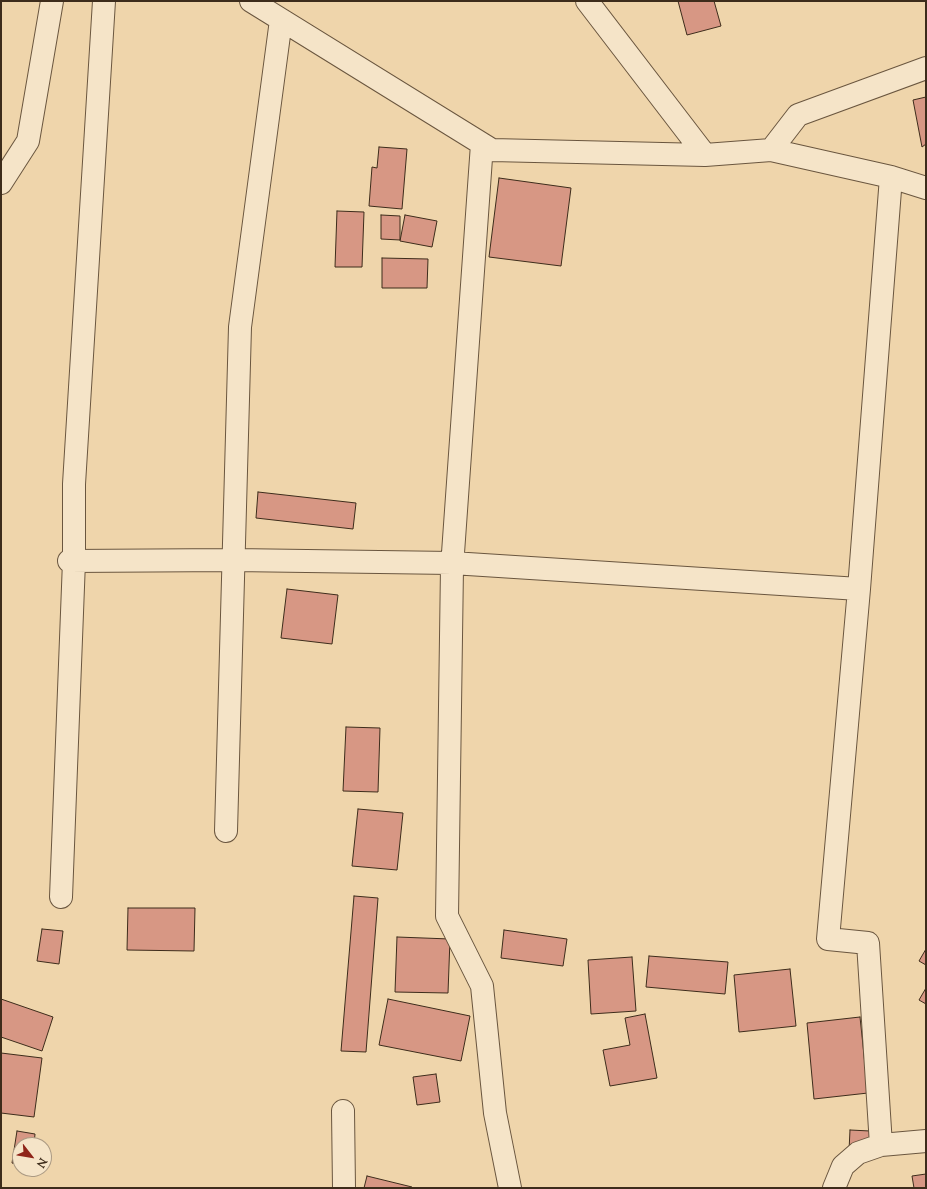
<!DOCTYPE html>
<style>
body{margin:0}
#map{position:relative;width:927px;height:1189px;overflow:hidden;background:#efd5ab;font-family:"Sorts Mill Goudy",serif}
canvas{display:block}
.frame{position:absolute;inset:0;border:2px solid #3d2c1b;pointer-events:none}
.north{position:absolute;left:12px;top:1137px;width:40px;height:40px;box-sizing:border-box;background:#f5e4c8;border:1px solid #ab9a83;border-radius:50%;rotate:121deg;font-size:11px;font-weight:700;line-height:16px;text-align:center;color:#3d2c1b}
.north::after{content:'';display:block;margin:auto;width:14px;height:18px;background:#8f2418;clip-path:polygon(50% 0,100% 100%,50% 72%,0 100%)}
</style>
<div id="map">
<canvas width="927" height="1189"></canvas>
<div class="frame"></div>
<div class="north">N</div>
</div>
<script>
const ctx = document.querySelector('canvas').getContext('2d');
ctx.lineJoin = 'round';
function fillPath(path, color) {
  ctx.fillStyle = color;
  ctx.fill(path, 'evenodd');
}
function shape(rows) {
  const path = new Path2D();
  for (const r of rows) {
    path.moveTo(r[0], r[1]);
    for (let i = 2; i < r.length; i += 2) path.lineTo(r[i], r[i + 1]);
  }
  return path;
}
function trace(path, color, width, dash) {
  ctx.strokeStyle = color;
  ctx.lineWidth = width;
  ctx.lineCap = dash ? 'butt' : 'round';
  ctx.setLineDash(dash || []);
  ctx.stroke(path);
}
const building = shape([
 [678,1,714,1,721,26,687,35,678,1],
 [926,97,926,144,922,147,913,100,926,97],
 [379,147,407,149,402,209,369,206,372,167,377,168,379,147],
 [499,178,571,188,561,266,489,257,499,178],
 [337,211,364,212,362,267,335,267,337,211],
 [381,215,400,216,400,240,381,239,381,215],
 [405,215,437,221,432,247,400,241,405,215],
 [382,258,428,259,427,288,382,288,382,258],
 [258,492,356,503,353,529,256,518,258,492],
 [287,589,338,595,332,644,281,638,287,589],
 [346,727,380,728,378,792,343,791,346,727],
 [358,809,403,813,397,870,352,866,358,809],
 [354,896,378,898,366,1052,341,1051,354,896],
 [128,908,195,908,194,951,127,950,128,908],
 [42,929,63,931,59,964,37,961,42,929],
 [504,930,567,939,563,966,501,958,504,930],
 [397,937,450,939,448,993,395,992,397,937],
 [926,949,926,965,919,961,926,949],
 [649,956,728,962,725,994,646,987,649,956],
 [632,957,636,1011,591,1014,588,960,632,957],
 [790,969,796,1026,739,1032,734,975,790,969],
 [926,988,926,1004,919,1000,926,988],
 [1,999,53,1017,42,1051,1,1037,1,999],
 [388,999,470,1016,461,1061,379,1045,388,999],
 [645,1014,657,1078,610,1086,603,1050,630,1045,625,1018,645,1014],
 [860,1017,868,1093,814,1099,807,1023,860,1017],
 [1,1053,42,1058,34,1117,1,1113,1,1053],
 [436,1074,440,1102,417,1105,413,1077,436,1074],
 [850,1130,870,1131,869,1152,849,1151,850,1130],
 [17,1131,35,1134,34,1145,20,1145,20,1165,12,1163,17,1131],
 [926,1174,926,1188,914,1188,912,1176,926,1174],
 [367,1176,412,1187,412,1188,364,1188,367,1176]
]);
fillPath(building, '#d79784');
trace(building, '#3d2c1b', 1);
const minor = shape([
 [251,1,492,150,705,155,771,150,891,177,926,188],
 [587,1,705,155],
 [482,144,452,567,447,916,482,986,495,1113,510,1188],
 [771,150,798,115,926,68],
 [1,183,28,141,52,1],
 [69,561,234,560,452,563,859,589],
 [226,831,240,327,281,20],
 [61,897,74,561,74,484,104,1],
 [343,1111,344,1188],
 [881,1145,868,943,828,939,859,589,891,177],
 [834,1188,843,1166,858,1153,881,1145,926,1141]
]);
trace(minor, '#6a563f', 24);
trace(minor, '#f5e4c8', 22);
</script>
